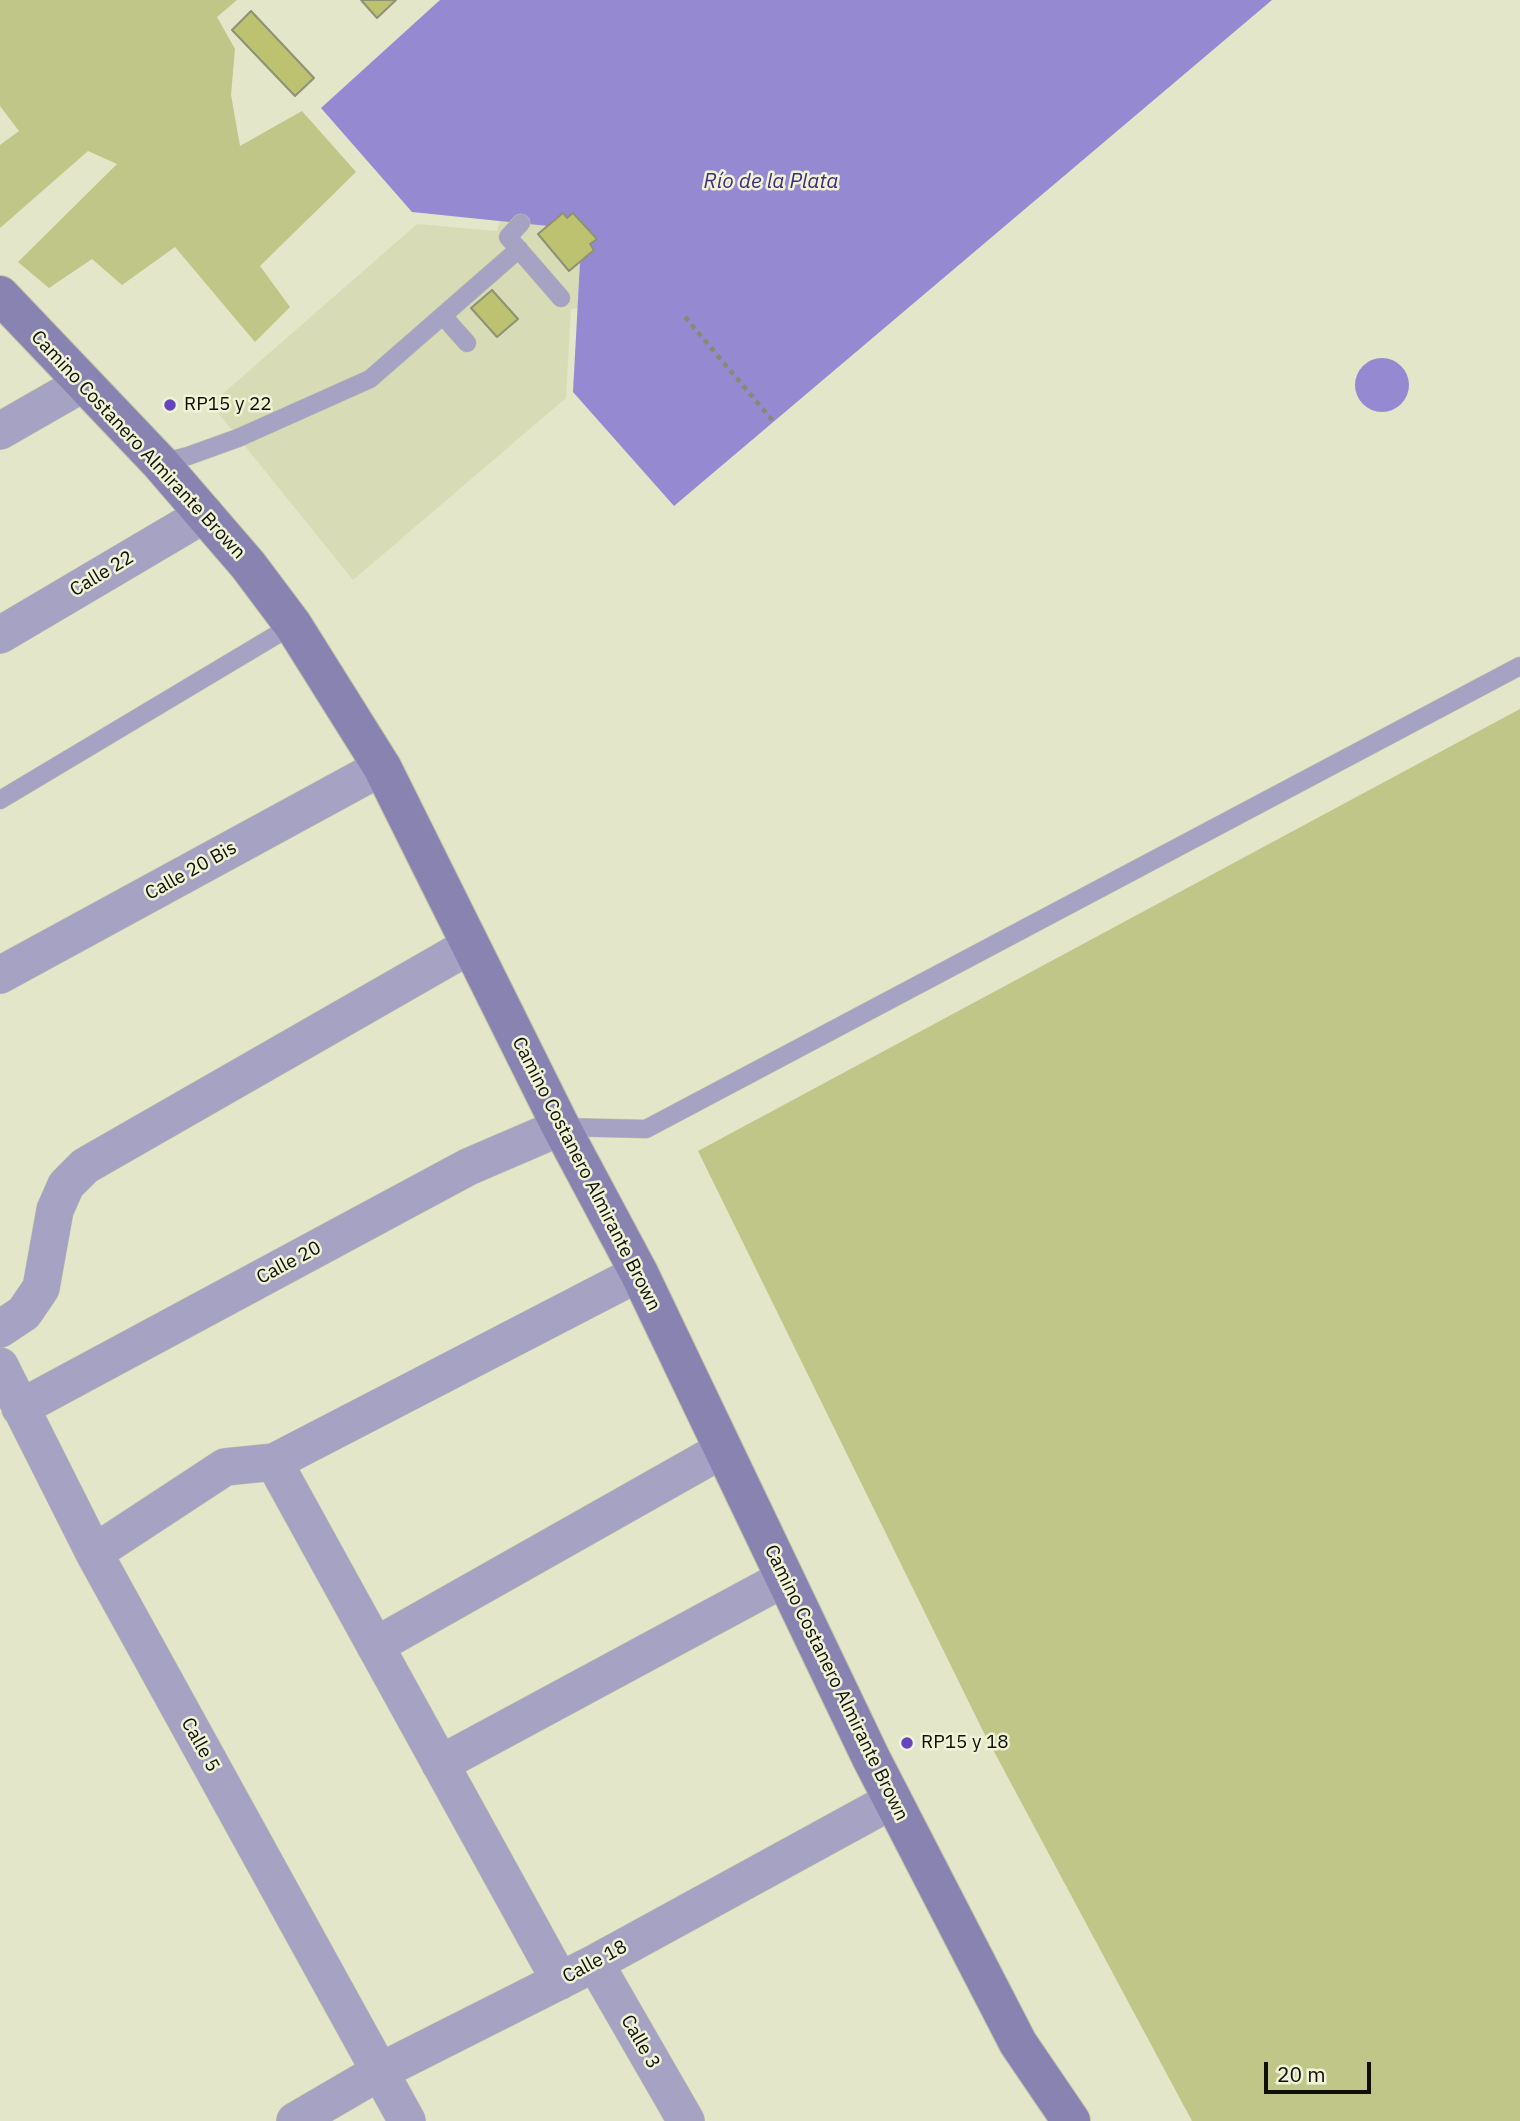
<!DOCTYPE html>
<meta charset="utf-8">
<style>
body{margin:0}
#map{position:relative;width:1520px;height:2121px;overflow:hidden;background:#e3e6c8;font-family:"IBM Plex Sans",sans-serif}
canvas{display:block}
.scale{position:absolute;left:1264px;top:2062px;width:107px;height:32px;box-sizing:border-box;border:4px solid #0e0f05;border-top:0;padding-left:9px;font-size:21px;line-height:24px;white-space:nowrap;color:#0e0f05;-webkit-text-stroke:5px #f0f3d5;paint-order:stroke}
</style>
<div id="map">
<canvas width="1520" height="2121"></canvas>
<div class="scale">20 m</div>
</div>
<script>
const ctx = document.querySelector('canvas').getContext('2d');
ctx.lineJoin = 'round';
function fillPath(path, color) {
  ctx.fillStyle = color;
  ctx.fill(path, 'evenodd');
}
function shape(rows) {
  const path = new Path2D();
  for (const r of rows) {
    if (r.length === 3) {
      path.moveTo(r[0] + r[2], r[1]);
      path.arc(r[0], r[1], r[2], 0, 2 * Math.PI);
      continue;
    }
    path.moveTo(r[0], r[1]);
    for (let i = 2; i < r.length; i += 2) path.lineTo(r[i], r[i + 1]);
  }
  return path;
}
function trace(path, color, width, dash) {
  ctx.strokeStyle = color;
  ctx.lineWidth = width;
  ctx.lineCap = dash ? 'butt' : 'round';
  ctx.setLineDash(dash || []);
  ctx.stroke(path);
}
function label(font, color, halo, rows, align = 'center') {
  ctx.font = font + ' "IBM Plex Sans",sans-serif';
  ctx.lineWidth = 5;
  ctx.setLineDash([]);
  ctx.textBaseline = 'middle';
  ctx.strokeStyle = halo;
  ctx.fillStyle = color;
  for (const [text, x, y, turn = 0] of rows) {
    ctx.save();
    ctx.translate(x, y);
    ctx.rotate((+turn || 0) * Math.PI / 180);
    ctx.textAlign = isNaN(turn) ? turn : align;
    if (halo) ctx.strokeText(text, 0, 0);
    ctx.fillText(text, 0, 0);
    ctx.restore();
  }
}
fillPath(shape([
 [563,213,573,213,597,239,594,250,580,262,578,308,571,309,566,398,353,580,211,404,417,224,497,231,500,221,547,226]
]), '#d8dcb6');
fillPath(shape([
 [0,0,237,0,217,17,235,49,231,95,240,146,302,111,356,172,260,266,290,307,255,342,175,247,122,285,92,259,49,288,18,262,117,164,88,151,0,228,0,145,19,131,0,106],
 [1520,709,1520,2121,1192,2121,983,1731,698,1151]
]), '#c0c588');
fillPath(shape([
 [440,0,1272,0,674,506,573,392,580,262,594,250,590,244,596,239,574,213,567,218,563,213,548,226,412,212,321,108],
 [1382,385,27]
]), '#958ad1');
const building = shape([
 [361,0,396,0,377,18,361,0],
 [251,11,314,78,295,96,232,30,251,11],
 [563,213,567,218,573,213,597,239,590,244,594,250,569,271,538,234,563,213],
 [492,290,518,319,497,337,471,308,492,290]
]);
fillPath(building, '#bdc271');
trace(building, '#8f9175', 2);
const service = shape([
 [521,223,508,237,561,298],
 [443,316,467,343],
 [160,463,188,456,238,438,370,379,519,249],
 [0,800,293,625],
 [561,1127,646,1129,1520,666]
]);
const minor = shape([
 [0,431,82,384],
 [0,635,205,514],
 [0,975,382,767],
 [0,1329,24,1313,41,1288,55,1210,66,1185,85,1166,469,946],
 [0,1366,94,1553,407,2121],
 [20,1408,468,1167,561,1127],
 [94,1553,225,1467,274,1462],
 [375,1646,722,1450],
 [440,1764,785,1578],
 [595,1963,686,2121],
 [560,1981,274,1462,639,1273],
 [295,2121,379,2072,595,1963,893,1800]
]);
const secondary = shape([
 [0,295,160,463,248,565,293,625,382,767,561,1127,639,1273,871,1758,1018,2043,1071,2121]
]);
trace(service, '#c1c4a9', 19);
trace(minor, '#c1c4a9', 38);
trace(secondary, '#c1c4a9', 40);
trace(shape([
 [685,317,773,421]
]), '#878974', 4.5, [5, 5]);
trace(service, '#a6a2c3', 18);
trace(minor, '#a6a2c3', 37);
trace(secondary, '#8983b2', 38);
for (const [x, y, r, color] of [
 [170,405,7,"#6545bd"],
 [907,1743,7,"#6545bd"]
]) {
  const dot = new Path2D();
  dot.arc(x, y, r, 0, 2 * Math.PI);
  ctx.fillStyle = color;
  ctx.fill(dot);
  trace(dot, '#f0f3d5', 2.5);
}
label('19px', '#0e0f05', '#f0f3d5', [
 ["RP15 y 22",184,405],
 ["RP15 y 18",921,1743]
], 'left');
label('19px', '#0e0f05', '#f0f3d5', [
 ["Camino Costanero Almirante Brown",138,445,47],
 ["Calle 22",102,574,-31],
 ["Calle 20 Bis",191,871,-29],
 ["Camino Costanero Almirante Brown",586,1174,63],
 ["Calle 20",289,1263,-28],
 ["Camino Costanero Almirante Brown",836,1683,64],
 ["Calle 5",200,1745,61],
 ["Calle 18",595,1962,-28],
 ["Calle 3",640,2042,60]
]);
label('italic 21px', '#412b7f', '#f0f3d5', [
 ["Río de la Plata",771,182]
]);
</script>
